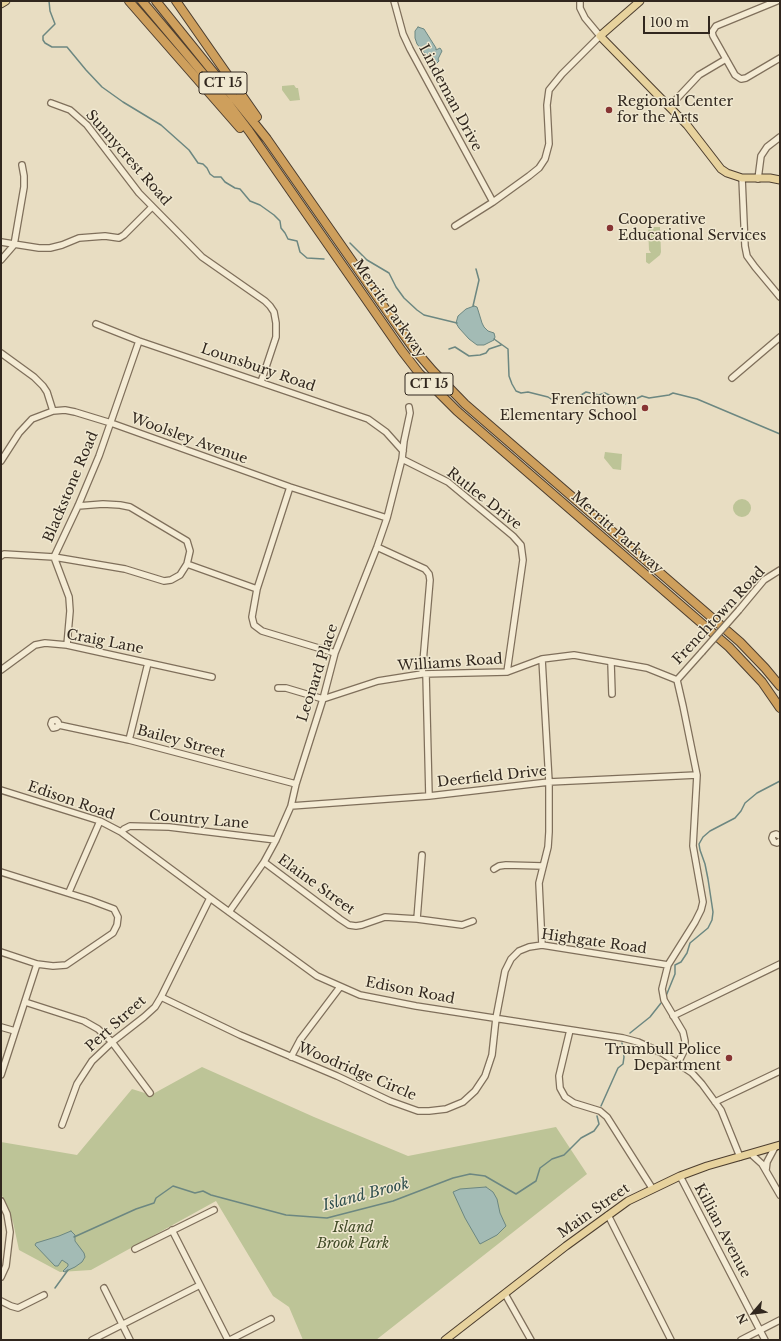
<!DOCTYPE html>
<style>
body{margin:0}
#map{position:relative;width:781px;height:1341px;overflow:hidden;background:#e8ddc2;font-family:"Libre Baskerville",serif}
canvas{display:block}
.frame{position:absolute;inset:0;border:2px solid #31271e;pointer-events:none}
.north{position:absolute;left:733px;top:1293px;width:40px;height:40px;-webkit-text-stroke:3px #f0e8d0;paint-order:stroke;rotate:242deg;font-size:11px;font-weight:700;line-height:16px;text-align:center;color:#31271e}
.north::after{content:'';display:block;margin:auto;width:14px;height:18px;background:#31271e;clip-path:polygon(50% 0,100% 100%,50% 72%,0 100%)}
.scale{position:absolute;left:643px;top:16px;width:67px;height:18px;box-sizing:border-box;border:2px solid #31271e;border-top:0;padding-left:5px;font-size:12px;line-height:14px;white-space:nowrap;color:#31271e;-webkit-text-stroke:3px #f0e8d0;paint-order:stroke}
</style>
<div id="map">
<canvas width="781" height="1341"></canvas>
<div class="frame"></div>
<div class="north">N</div>
<div class="scale">100 m</div>
</div>
<script>
const ctx = document.querySelector('canvas').getContext('2d');
ctx.lineJoin = 'round';
function fillPath(path, color) {
  ctx.fillStyle = color;
  ctx.fill(path, 'evenodd');
}
function shape(rows) {
  const path = new Path2D();
  for (const r of rows) {
    if (r.length === 3) {
      path.moveTo(r[0] + r[2], r[1]);
      path.arc(r[0], r[1], r[2], 0, 2 * Math.PI);
      continue;
    }
    path.moveTo(r[0], r[1]);
    for (let i = 2; i < r.length; i += 2) path.lineTo(r[i], r[i + 1]);
  }
  return path;
}
function trace(path, color, width, dash) {
  ctx.strokeStyle = color;
  ctx.lineWidth = width;
  ctx.lineCap = dash ? 'butt' : 'round';
  ctx.setLineDash(dash || []);
  ctx.stroke(path);
}
function label(font, color, halo, rows, align = 'center') {
  ctx.font = font + ' "Libre Baskerville",serif';
  ctx.lineWidth = 3;
  ctx.setLineDash([]);
  ctx.textBaseline = 'middle';
  ctx.strokeStyle = halo;
  ctx.fillStyle = color;
  for (const [text, x, y, turn = 0] of rows) {
    ctx.save();
    ctx.translate(x, y);
    ctx.rotate((+turn || 0) * Math.PI / 180);
    ctx.textAlign = isNaN(turn) ? turn : align;
    if (halo) ctx.strokeText(text, 0, 0);
    ctx.fillText(text, 0, 0);
    ctx.restore();
  }
}
fillPath(shape([
 [294,85,296,88,298,88,300,100,290,101,282,90,282,86],
 [648,227,660,227,661,252,660,255,649,264,646,262,646,253,651,253,649,250],
 [605,452,622,454,621,470,613,469,604,458],
 [742,508,9],
 [202,1067,314,1117,408,1156,556,1127,587,1174,376,1340,303,1340,289,1307,273,1296,216,1201,91,1270,60,1272,19,1250,13,1222,1,1193,1,1142,77,1155,132,1089,151,1095]
]), '#bdc497');
const water = shape([
 [418,27,424,29,436,48,436,50,440,48,442,51,438,59,439,61,436,64,431,62,430,57,426,55,417,44,415,38,415,31,418,27],
 [474,306,477,307,478,310,482,323,484,327,488,331,494,333,495,337,494,340,484,345,477,345,469,339,459,328,456,323,458,316,466,309,474,306],
 [486,1187,493,1192,497,1199,500,1213,506,1226,497,1235,480,1244,465,1218,453,1192,460,1189,486,1187],
 [71,1231,75,1235,75,1241,84,1253,85,1257,82,1262,75,1267,64,1272,63,1271,68,1266,68,1264,62,1260,58,1266,55,1266,35,1245,36,1243,59,1236,71,1231]
]);
fillPath(water, '#a3bbb5');
trace(water, '#6c8781', 1);
trace(shape([
 [49,1,50,11,55,24,43,36,43,40,45,43,52,47,67,47,86,70,102,87,123,102,161,125,189,150,198,163,203,164,207,168,210,174,214,177,221,177,225,182,235,188,240,189,250,201,260,205,274,215,280,221,281,228,285,233,288,239,297,241,300,252,307,258,324,259],
 [350,243,367,260,389,273,396,287,404,298,417,310,424,315,457,323],
 [473,306,479,280,476,269],
 [494,339,508,349,509,376,512,384,516,391,521,393,528,392,548,397,551,399,555,399,564,396,573,400,586,392,599,395,605,393,611,396,619,397,622,402,625,404,642,396,649,398,669,395,673,393,697,399,780,434],
 [449,349,455,347,469,356,480,355,486,353,489,349,501,345],
 [666,996,675,974,675,965,681,962,687,953,690,943,708,928,712,920,713,912,708,879,705,864,700,850,699,844,703,837,710,831,735,818,741,811,745,803,757,793,780,781],
 [630,1033,650,1017,661,1003],
 [601,1106,618,1068,623,1064,624,1057,622,1043],
 [74,1237,136,1209,154,1203,156,1198,173,1186,195,1193,203,1191,211,1195,286,1215,327,1218,393,1201,453,1178,470,1174,485,1176,516,1194,536,1181,540,1168,552,1159,564,1155,581,1138,594,1131,599,1124,597,1116],
 [55,1288,68,1270]
]), '#6c8781', 1.5);
const minor = shape([
 [394,1,403,34,410,49,493,202],
 [777,1,716,26,712,32,713,36,735,75,741,79,746,78,780,58],
 [51,103,70,110,87,125,139,193,202,257,265,301,270,306,274,312,276,323,276,337,261,382],
 [669,107,699,75,726,59],
 [742,178,745,246,747,256,755,267,780,297],
 [758,179,761,156,767,147,780,137],
 [455,226,493,202,529,176,539,168,545,159,549,144,547,105,549,90,562,74,600,36,585,18,580,8,580,1],
 [1,242,39,248,50,248,62,245,79,238,105,236,119,238,124,235,152,207],
 [1,260,14,245,24,187,24,176,22,165],
 [96,324,139,341,368,419,386,432,403,451],
 [1,353,34,377,43,386,47,392,53,411],
 [732,378,780,337],
 [402,459,448,482,513,536,521,545,523,560,507,672],
 [1,461,19,433,32,419,53,411,65,410,75,412,111,423,290,487,387,518],
 [290,487,257,589,252,617,254,625,262,631,335,653],
 [78,506,103,504,120,505,130,507,187,541,190,551,187,564,257,589],
 [377,547,425,569,429,574,430,580,422,674],
 [1,556,4,554,54,557,125,569,164,581,171,580,180,575,187,564],
 [739,610,764,580,780,570],
 [67,645,70,611,69,597,54,557,78,506,99,456,139,341],
 [611,663,612,694],
 [1,670,35,645,45,643,67,645,212,677],
 [426,674,429,796],
 [677,680,683,706,697,775,693,846,703,902,701,910,695,922,668,965,662,989,664,1000,683,1032,685,1041,684,1051,678,1063],
 [677,680,702,652],
 [278,688,286,688,323,699,378,681,422,674,507,672,542,659,574,655,647,668,677,680],
 [59,725,58,722,56,720,52,721,51,724,53,728,57,727,59,725,129,740,296,784],
 [129,740,148,663],
 [1,790,100,821,121,832,210,898,317,976,360,995,416,1006,623,1038,638,1042,662,1053,692,1073,702,1084,721,1110,740,1157],
 [291,806,429,796,549,782,697,775],
 [121,832,124,829,130,826,169,827,276,840],
 [780,836,776,834,773,835,772,838,774,842,777,843,780,841],
 [264,862,340,919,349,925,356,926,362,925,385,917,417,919,462,925,473,921],
 [494,869,499,866,506,865,543,866],
 [1,872,90,900,114,909,118,917,117,925,113,933,66,965,53,966,37,964,1,952],
 [69,892,100,821],
 [229,912,264,862,276,840,291,806,296,784,323,699,335,653,377,547,387,518,402,459,404,441,410,413,409,407],
 [417,919,422,855],
 [542,945,539,883,548,847,549,832,549,782,542,659],
 [161,997,240,1035,337,1076,390,1101,418,1111,429,1111,446,1109,463,1102,475,1091,485,1076,492,1055,496,1018,505,971,511,959,519,951,529,947,542,945,668,965],
 [25,1002,84,1021,98,1029,112,1042,150,1093],
 [673,1016,780,964],
 [1,1027,15,1031],
 [570,1030,559,1076,560,1088,565,1097,574,1103,600,1111,607,1117,652,1188],
 [291,1057,300,1040,340,987],
 [1,1075,37,964],
 [715,1102,780,1071],
 [62,1125,77,1084,92,1061,112,1042,144,1017,155,1007,161,997,210,898],
 [751,1154,762,1164,780,1195],
 [766,1170,767,1162,775,1147],
 [680,1176,765,1340],
 [1,1201,7,1214,10,1232,6,1266,1,1277],
 [608,1215,671,1340],
 [172,1230,228,1340],
 [135,1249,214,1210],
 [104,1288,130,1340],
 [505,1294,531,1340],
 [1,1301,11,1306,18,1308,44,1295],
 [92,1340,200,1285],
 [230,1340,271,1319],
 [741,1340,780,1320]
]);
const major = shape([
 [640,1,600,36,687,125,721,169,727,173,742,178,770,178,780,180],
 [1,4,6,1],
 [445,1340,566,1246,628,1201,680,1176,707,1166,780,1145]
]);
const highway = shape([
 [129,1,240,128],
 [142,1,227,102,249,131,402,351,419,373,457,411,729,647,762,682,780,708],
 [156,1,267,139,396,324,414,349,433,371,465,404,740,642,765,668,780,686],
 [176,1,257,117]
]);
trace(minor, '#7f6f5b', 8);
trace(major, '#4d3e2f', 9);
trace(highway, '#4d3e2f', 10);
trace(minor, '#f4ebd4', 5.5);
trace(major, '#e7d29d', 7);
trace(highway, '#ce9f5c', 8);
const minorBridge = shape([
 [702,652,739,610]
]);
trace(minorBridge, '#7f6f5b', 8, []);
trace(minorBridge, '#f4ebd4', 5.5);
for (const [x, y, r, color] of [
 [609,110,4,"#873433"],
 [610,228,4,"#873433"],
 [645,408,4,"#873433"],
 [729,1058,4,"#873433"]
]) {
  const dot = new Path2D();
  dot.arc(x, y, r, 0, 2 * Math.PI);
  ctx.fillStyle = color;
  ctx.fill(dot);
  trace(dot, '#f0e8d0', 1.5);
}
for (const [x, y, w] of [
 [223,83,48],
 [429,384,48]
]) {
  const box = new Path2D();
  box.roundRect(x - w / 2, y - 11, w, 22, 3);
  ctx.fillStyle = '#f0e8d0';
  ctx.fill(box);
  trace(box, '#31271e', 1);
}
label('bold 13px', '#31271e', null, [
 ["CT 15",223,83],
 ["CT 15",429,384]
]);
label('14px', '#31271e', '#f0e8d0', [
 ["Lindeman Drive",450,98,62],
 ["Sunnycrest Road",128,158,49],
 ["Merritt Parkway",389,309,55],
 ["Lounsbury Road",258,368,19],
 ["Woolsley Avenue",189,439,20],
 ["Blackstone Road",71,487,-67],
 ["Rutlee Drive",484,499,38],
 ["Merritt Parkway",617,533,41],
 ["Frenchtown Road",719,616,-47],
 ["Craig Lane",105,642,11],
 ["Williams Road",450,663,-4],
 ["Leonard Place",318,673,-72],
 ["Bailey Street",181,742,15],
 ["Deerfield Drive",492,777,-6],
 ["Edison Road",71,801,19],
 ["Country Lane",199,820,5],
 ["Elaine Street",316,885,36],
 ["Highgate Road",594,942,8],
 ["Edison Road",410,991,11],
 ["Pert Street",116,1024,-42],
 ["Woodridge Circle",357,1072,23],
 ["Main Street",594,1211,-35],
 ["Killian Avenue",722,1231,62]
]);
label('14px', '#31271e', '#f0e8d0', [
 ["Regional Center",617,102],
 ["for the Arts",617,118],
 ["Cooperative",618,220],
 ["Educational Services",618,236],
 ["Frenchtown",637,400,"right"],
 ["Elementary School",637,416,"right"],
 ["Trumbull Police",721,1050,"right"],
 ["Department",721,1066,"right"]
], 'left');
label('italic 14px', '#414b27', '#f0e8d0', [
 ["Island",353,1228],
 ["Brook Park",353,1244]
]);
label('italic 15px', '#2f4f4e', '#f0e8d0', [
 ["Island Brook",366,1195,-15]
]);
</script>
